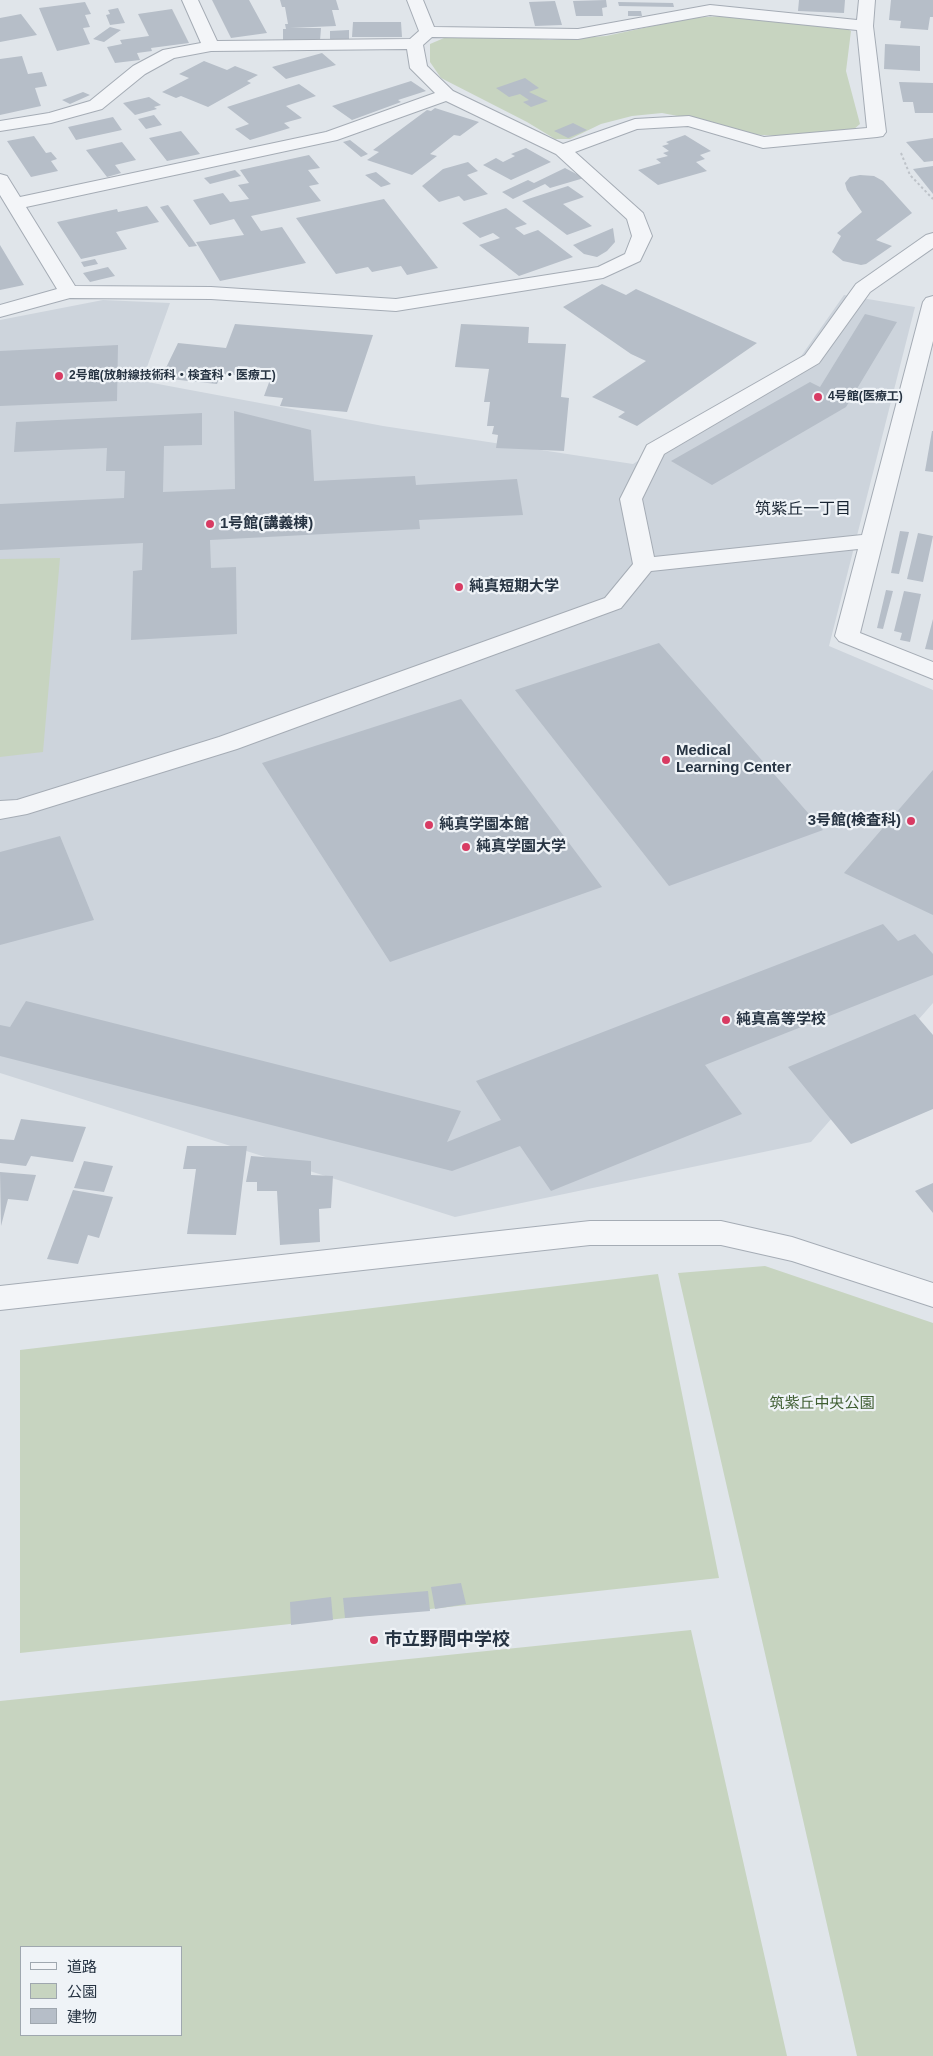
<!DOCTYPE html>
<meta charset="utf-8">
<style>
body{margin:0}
#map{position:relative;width:933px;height:2056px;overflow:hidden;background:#e0e5ea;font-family:Helvetica,"Noto Sans JP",sans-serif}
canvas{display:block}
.legend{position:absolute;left:20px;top:1946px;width:162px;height:90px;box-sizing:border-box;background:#eff3f7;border:1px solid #9fa7af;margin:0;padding:6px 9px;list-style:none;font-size:15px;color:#273443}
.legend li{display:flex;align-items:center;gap:10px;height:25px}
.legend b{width:25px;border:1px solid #9fa7af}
</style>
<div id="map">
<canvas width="933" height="2056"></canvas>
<ul class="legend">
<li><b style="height:6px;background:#f3f5f8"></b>道路</li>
<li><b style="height:14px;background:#c7d4c0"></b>公園</li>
<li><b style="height:14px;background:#b6bec8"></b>建物</li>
</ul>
</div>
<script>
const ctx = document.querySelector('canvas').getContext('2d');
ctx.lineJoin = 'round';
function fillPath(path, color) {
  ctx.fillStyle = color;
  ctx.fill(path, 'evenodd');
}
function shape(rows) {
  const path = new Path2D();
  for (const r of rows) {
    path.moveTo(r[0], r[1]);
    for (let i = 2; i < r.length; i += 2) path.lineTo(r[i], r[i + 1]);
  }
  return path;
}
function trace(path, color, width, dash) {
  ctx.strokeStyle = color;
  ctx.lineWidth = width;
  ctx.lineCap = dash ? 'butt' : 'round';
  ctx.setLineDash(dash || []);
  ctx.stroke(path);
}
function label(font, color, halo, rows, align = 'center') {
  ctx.font = font + ' Helvetica,"Noto Sans JP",sans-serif';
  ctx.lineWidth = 4.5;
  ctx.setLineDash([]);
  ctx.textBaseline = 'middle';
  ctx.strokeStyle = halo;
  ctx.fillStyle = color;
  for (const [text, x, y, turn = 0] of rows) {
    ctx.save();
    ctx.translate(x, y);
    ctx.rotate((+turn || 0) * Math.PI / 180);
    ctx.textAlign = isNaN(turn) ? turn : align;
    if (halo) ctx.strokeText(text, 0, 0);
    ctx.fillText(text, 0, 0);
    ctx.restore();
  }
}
fillPath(shape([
 [844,295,915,307,829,646,933,690,933,1003,811,1142,455,1217,0,1073,0,320,103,300,170,303,142,381,383,426,633,464,797,362]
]), '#cdd4dc');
fillPath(shape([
 [724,16,842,26,851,31,846,71,860,124,853,130,777,136,748,134,694,119,662,113,632,116,601,124,570,139,555,139,527,122,441,78,430,62,430,44,444,38,491,35,550,40,606,36,690,18],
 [60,558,43,752,0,757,0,559],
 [765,1266,933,1323,933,2056,857,2056,678,1273],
 [658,1274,719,1578,20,1653,20,1350],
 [691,1630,787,2056,0,2056,0,1701],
 [21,1947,181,1947,181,2035,21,2035]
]), '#c7d4c0');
fillPath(shape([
 [212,0,249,0,267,33,231,38],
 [280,0,336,0,339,10,332,10,336,26,290,28,321,28,320,41,283,42,283,29,286,29,285,24,288,24,285,7,282,7],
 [606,0,607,7,602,8,603,16,576,16,573,1],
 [799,0,845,0,844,13,798,11],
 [891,0,933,0,933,17,930,17,928,30,900,28,901,21,889,20],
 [555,1,562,25,535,26,529,2],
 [85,2,91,14,85,15,90,27,83,28,90,44,57,51,39,8],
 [618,2,673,3,674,7,619,6],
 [118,8,125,23,110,25,106,15,110,14,108,10],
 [172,9,189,43,151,48,152,51,137,53,140,60,115,63,107,47,122,44,120,40,149,36,138,14],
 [628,11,641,11,642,16,628,16],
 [21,14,37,35,0,42,0,18],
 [353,22,401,22,402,37,352,37],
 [110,27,121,30,104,42,93,39],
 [349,30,349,40,330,41,330,31],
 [885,44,920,46,920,71,884,69],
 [322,53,336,65,286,79,272,67],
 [22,56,28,74,42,72,47,86,35,88,41,106,0,115,0,59],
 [204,61,227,70,235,66,258,75,247,81,251,83,208,107,181,96,176,98,162,92,189,78,179,74],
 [525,78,539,88,529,92,548,101,531,107,523,102,529,100,520,94,509,97,496,88],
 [411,81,426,91,398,100,401,102,352,120,332,106],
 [899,82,933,83,933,113,915,113,913,102,903,102],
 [299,84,316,96,286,106,302,118,284,123,290,128,250,140,235,129,249,124,227,107],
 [83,92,90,95,70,104,62,100],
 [149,97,161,105,154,107,157,109,135,115,123,103],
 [435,108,479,122,460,136,454,135,430,154,437,156,412,175,367,160,379,152,373,150,427,110,431,111],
 [154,115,162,125,146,129,138,119],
 [113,117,122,130,76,140,68,127],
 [573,123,587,130,568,138,554,131],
 [181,131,200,154,167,161,149,138],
 [685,135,711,151,700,155,705,159,696,162,707,171,658,185,638,170,661,163,656,159,668,156,663,153,669,151,662,146,669,144,666,142],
 [34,136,46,153,51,152,57,159,51,161,58,171,31,177,7,141],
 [933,138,933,161,924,162,906,142],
 [350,140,368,154,361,157,343,142],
 [122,142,136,160,115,165,121,173,107,177,86,150],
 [526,148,551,162,511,180,483,165,496,158,503,162,515,156,511,154],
 [309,155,320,168,308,170,319,184,309,186,321,201,251,216,261,231,282,227,306,263,220,281,196,242,244,235,234,219,210,225,193,200,223,193,230,202,249,199,238,185,249,183,240,170],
 [468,162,478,171,467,175,488,194,464,201,459,196,439,202,422,186,443,169],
 [933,166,933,194,913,169],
 [565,168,584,178,550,188,545,184,513,199,502,192,528,180,534,183],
 [235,170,241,176,210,184,204,178],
 [376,172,391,184,381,187,365,175],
 [860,175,874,176,883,181,912,213,876,240,892,246,866,264,861,265,843,261,832,252,841,236,837,233,862,212,847,190,845,183,850,177],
 [568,186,584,197,563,204,592,226,567,235,522,201],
 [384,199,438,268,407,275,401,266,372,272,368,267,336,274,296,218],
 [168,205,197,246,189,247,160,207],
 [147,206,159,222,116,232,127,249,81,259,57,222,117,209,118,212],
 [506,208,527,224,515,228,524,235,538,230,573,257,519,276,479,245,500,238,493,233,480,238,462,223],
 [613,228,615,242,607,251,597,257,584,254,573,245],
 [0,245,24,285,0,290],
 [95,259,98,264,84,267,81,262],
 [108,267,115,276,90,282,83,273],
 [602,284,626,295,636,289,757,343,637,426,618,417,625,412,592,397,646,361,631,354,563,307],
 [865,314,897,322,846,407,712,485,671,461,810,382,820,387],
 [235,324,373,335,347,412,280,406,283,398,264,396,274,369,238,366,235,375,221,374,217,384,161,378,178,343,226,348],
 [461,324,529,327,528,343,566,344,561,397,569,398,564,451,496,448,498,435,492,434,494,426,487,426,490,402,484,402,489,369,455,367],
 [118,345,117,401,0,406,0,351],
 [234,411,311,430,314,481,415,476,416,485,517,479,523,515,419,520,420,529,210,540,211,568,236,567,237,634,131,640,133,571,142,570,143,543,0,550,0,504,124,498,125,471,106,471,107,448,14,452,16,422,202,413,202,445,164,446,163,492,235,489],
 [932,431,933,431,933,472,925,471],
 [900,531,909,532,899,574,891,573],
 [918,533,933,536,923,582,907,579],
 [886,590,893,591,883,629,877,628],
 [904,591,921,594,910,642,900,640,902,633,894,631],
 [933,619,933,650,925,649],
 [659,643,823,830,669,886,515,690],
 [461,699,602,887,390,962,262,763],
 [933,770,933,915,844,873],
 [60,836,94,920,0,945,0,852],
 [883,924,898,941,915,934,933,954,933,975,705,1065,742,1114,551,1191,520,1146,452,1171,0,1056,0,1025,10,1027,26,1001,461,1111,447,1142,501,1120,476,1081],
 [915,1014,933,1035,933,1109,851,1144,788,1067],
 [21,1119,86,1127,73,1162,31,1156,26,1166,0,1163,0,1139,14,1140],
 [187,1146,247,1146,236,1235,187,1234,196,1169,183,1169],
 [251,1156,311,1161,311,1175,333,1176,331,1208,319,1209,320,1242,280,1245,277,1191,257,1191,257,1182,246,1182],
 [84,1161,113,1166,104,1192,74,1188],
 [0,1172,36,1175,28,1201,8,1199,1,1226],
 [933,1183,933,1213,915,1191],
 [73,1190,113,1197,99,1238,88,1235,78,1264,47,1259],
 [461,1583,466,1604,435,1609,431,1587],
 [428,1591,430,1611,345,1618,343,1598],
 [331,1597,333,1620,291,1625,290,1602]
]), '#b6bec8');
const minor = shape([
 [182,0,198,0,217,41,410,39,419,31,407,0,423,0,434,27,578,29,710,5,857,20,859,0,875,0,873,26,886,132,883,136,877,137,763,148,688,126,637,129,575,152,643,213,652,236,640,261,603,278,396,311,211,299,70,298,0,317,0,305,57,289,0,195,0,174,7,176,20,197,326,132,435,93,410,68,407,49,211,51,174,58,145,74,102,109,51,123,0,131,0,121,49,113,90,101,133,66,163,50,201,43,182,0],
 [710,15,857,30,867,128,764,137,689,116,635,119,563,144,453,91,427,66,423,45,432,37,578,39,710,15],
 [446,101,556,154,627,219,632,236,625,254,598,267,396,299,211,287,75,286,26,207,337,140,446,101],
 [933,233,933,248,870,292,819,363,664,454,642,499,654,557,862,535,923,302,926,298,933,296,933,341,860,633,933,662,933,679,839,641,835,636,858,549,651,571,621,608,237,749,27,814,0,819,0,801,17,800,219,737,605,598,633,564,620,499,647,445,805,355,856,284,926,235,933,233],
 [590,1221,721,1221,792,1237,933,1283,933,1307,792,1261,721,1245,590,1245,0,1310,0,1286,590,1221]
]);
trace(minor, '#a5acb5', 2);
trace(shape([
 [901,153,910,175,933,199]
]), '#bec3c9', 2, [2.5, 2.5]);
fillPath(minor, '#f3f5f8');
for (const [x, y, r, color] of [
 [59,376,5,"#d83b63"],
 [818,397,5,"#d83b63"],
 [210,524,5,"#d83b63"],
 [459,587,5,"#d83b63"],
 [666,760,5,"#d83b63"],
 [911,821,5,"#d83b63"],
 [429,825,5,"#d83b63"],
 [466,847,5,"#d83b63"],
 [726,1020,5,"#d83b63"],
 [374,1640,5,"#d83b63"]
]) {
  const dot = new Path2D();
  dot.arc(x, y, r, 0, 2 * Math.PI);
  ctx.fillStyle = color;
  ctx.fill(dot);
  trace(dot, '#eff3f7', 2);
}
label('bold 12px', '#273443', '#eff3f7', [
 ["2号館(放射線技術科・検査科・医療工)",69,376],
 ["4号館(医療工)",828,397]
], 'left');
label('bold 15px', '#273443', '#eff3f7', [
 ["1号館(講義棟)",220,524],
 ["純真短期大学",469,587],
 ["Medical",676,751],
 ["Learning Center",676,768],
 ["3号館(検査科)",901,821,"right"],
 ["純真学園本館",439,825],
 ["純真学園大学",476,847],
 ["純真高等学校",736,1020]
], 'left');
label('15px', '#405f33', '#eff3f7', [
 ["筑紫丘中央公園",822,1404]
]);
label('16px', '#192533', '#eff3f7', [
 ["筑紫丘一丁目",803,510]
]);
label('bold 18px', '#273443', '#eff3f7', [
 ["市立野間中学校",384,1640]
], 'left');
</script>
